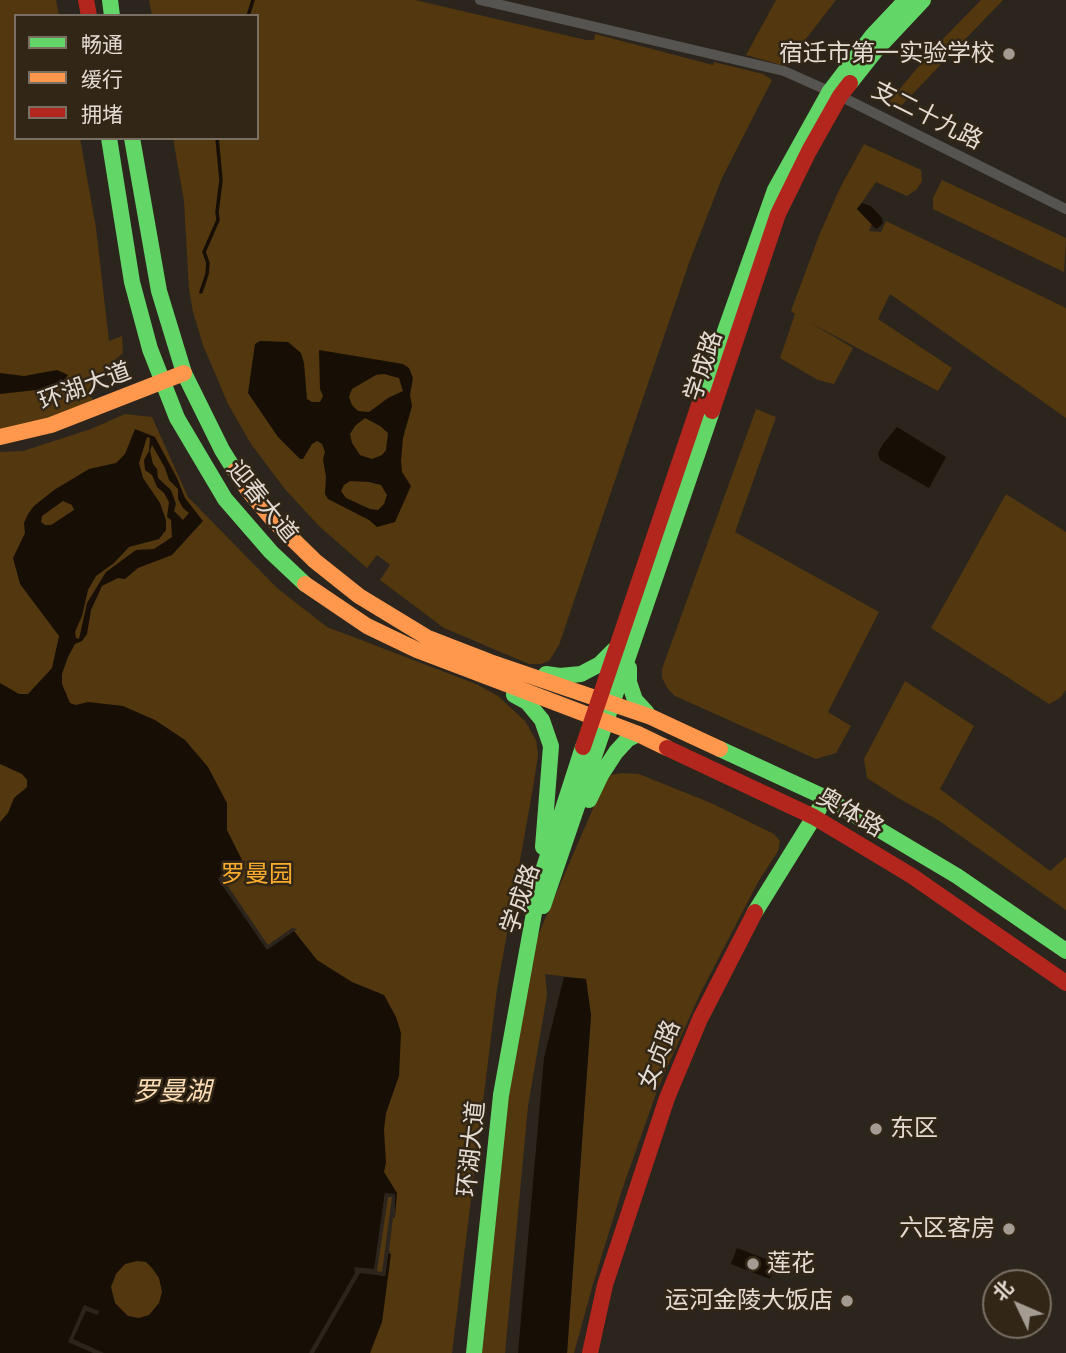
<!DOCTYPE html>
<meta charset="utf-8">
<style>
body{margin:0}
#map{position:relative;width:1066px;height:1353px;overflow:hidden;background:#2c251d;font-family:Figtree,"Noto Sans SC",sans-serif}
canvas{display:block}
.legend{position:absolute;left:14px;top:14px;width:245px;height:126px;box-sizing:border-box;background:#322617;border:2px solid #796f62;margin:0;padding:9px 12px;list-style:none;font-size:21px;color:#e4dcd3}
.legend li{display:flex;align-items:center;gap:14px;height:35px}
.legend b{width:35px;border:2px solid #796f62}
.north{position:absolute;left:982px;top:1269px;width:70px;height:70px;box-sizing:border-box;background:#322617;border:2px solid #796f62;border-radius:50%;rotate:314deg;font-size:19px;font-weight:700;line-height:28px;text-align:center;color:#e4dcd3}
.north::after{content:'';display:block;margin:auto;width:24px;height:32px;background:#a49c93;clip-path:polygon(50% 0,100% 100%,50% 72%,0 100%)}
</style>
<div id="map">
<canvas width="1066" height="1353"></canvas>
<ul class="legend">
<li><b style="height:9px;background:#63d668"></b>畅通</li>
<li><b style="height:9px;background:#ff974d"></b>缓行</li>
<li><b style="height:9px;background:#b3261e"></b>拥堵</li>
</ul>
<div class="north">北</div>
</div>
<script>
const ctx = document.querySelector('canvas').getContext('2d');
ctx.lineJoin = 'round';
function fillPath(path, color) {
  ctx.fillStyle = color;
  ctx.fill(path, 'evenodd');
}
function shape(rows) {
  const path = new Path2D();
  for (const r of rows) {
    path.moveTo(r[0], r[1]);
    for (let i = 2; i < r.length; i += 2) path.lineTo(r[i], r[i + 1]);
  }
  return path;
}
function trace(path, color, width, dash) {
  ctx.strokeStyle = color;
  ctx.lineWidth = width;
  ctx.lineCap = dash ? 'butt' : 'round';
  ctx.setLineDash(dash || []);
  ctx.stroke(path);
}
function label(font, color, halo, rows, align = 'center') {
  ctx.font = font + ' Figtree,"Noto Sans SC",sans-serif';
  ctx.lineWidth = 5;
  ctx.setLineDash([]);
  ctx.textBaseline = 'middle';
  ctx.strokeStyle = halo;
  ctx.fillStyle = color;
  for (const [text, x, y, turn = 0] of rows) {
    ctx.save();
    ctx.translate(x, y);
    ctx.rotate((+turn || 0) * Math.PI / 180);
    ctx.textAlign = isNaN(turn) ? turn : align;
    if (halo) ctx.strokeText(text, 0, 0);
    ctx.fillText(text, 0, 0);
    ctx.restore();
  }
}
fillPath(shape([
 [0,0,56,0,59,16,16,16,16,138,80,138,96,228,109,341,122,336,123,353,105,368,96,385,89,391,94,403,34,425,0,430],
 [149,0,415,0,586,40,594,40,595,34,713,65,714,62,763,74,772,80,722,178,690,260,559,645,549,661,541,664,529,664,444,628,380,580,390,565,377,555,367,568,319,526,284,488,251,444,228,404,203,345,193,312,189,289,184,201,173,138,257,138,257,16,152,16],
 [776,0,836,0,785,66,746,55],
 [981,0,1003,0,899,108,887,104,935,47],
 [864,144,921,170,922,181,917,189,907,196,876,182,857,209,872,224,869,231,881,232,886,221,1066,308,1066,418,890,294,878,319,952,368,938,391,809,322,853,348,834,384,818,380,780,358,795,314,791,311,820,233,840,188],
 [942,180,1066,238,1064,272,933,209,933,198],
 [756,409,776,417,735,532,879,612,828,712,851,726,836,753,816,759,675,696,668,689,662,678,662,669],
 [125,414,152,417,188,497,277,588,327,627,476,684,498,696,525,721,536,740,538,755,534,782,497,989,452,1353,0,1353,0,452,23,451,91,429],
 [1006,494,1066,532,1066,690,1060,698,1049,704,931,628],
 [905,681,974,726,940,789,1050,871,1066,857,1066,910,938,820,898,798,867,778,864,759],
 [622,773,639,774,711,803,774,834,780,841,778,851,758,882,700,994,658,1088,622,1190,593,1284,574,1353,567,1353,591,1015,585,979,545,974,547,995,528,1106,505,1353,481,1353,508,1093,532,949,605,781,611,775]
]), '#52370f');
fillPath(shape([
 [862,203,871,206,882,218,883,223,878,228,876,229,857,209],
 [260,341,288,342,301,353,304,363,307,399,312,402,320,402,323,396,320,389,319,350,403,364,409,368,413,378,410,395,412,406,403,438,401,461,402,472,411,486,395,522,377,527,369,520,328,499,325,494,326,477,323,459,325,452,322,444,317,441,312,444,303,459,300,459,278,437,248,393,255,344],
 [384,374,399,378,403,391,388,398,369,412,358,411,352,405,349,397,352,389,376,375],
 [365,418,380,426,388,433,386,450,382,455,372,459,360,455,352,443,350,434,355,426],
 [350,481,369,482,381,485,387,495,384,504,378,510,370,509,346,498,341,491,344,485],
 [57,370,68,375,62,383,45,389,0,394,0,373,24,376],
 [897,427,946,457,929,488,880,460,878,453,883,444],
 [135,429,155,437,177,478,185,498,203,521,172,555,138,568,125,579,118,578,102,586,91,610,87,634,82,641,75,644,68,657,62,674,62,684,70,703,76,705,88,702,123,706,155,720,185,740,208,767,227,803,227,830,243,862,219,878,267,949,294,931,317,960,352,982,384,995,396,1017,401,1033,399,1076,386,1113,384,1130,386,1163,384,1172,397,1193,395,1216,395,1195,385,1193,374,1274,385,1276,388,1253,391,1254,382,1322,370,1353,0,1353,0,822,8,813,14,798,27,787,27,780,22,774,0,764,0,683,19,694,28,694,52,668,59,636,20,584,13,558,25,533,24,523,28,514,34,506,54,490,89,469,116,463,125,454],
 [147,437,150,438,149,451,144,460,145,470,152,475,157,487,164,493,169,502,167,517,171,520,172,537,154,549,136,550,106,572,87,603,79,639,76,638,75,632,82,616,88,590,96,576,114,563,129,547,159,539,166,530,166,520,160,503,143,478,139,463],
 [152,445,165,468,169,480,178,489,178,499,183,508,189,513,183,520,174,511,176,504,171,490,158,478,157,469,153,464,150,451],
 [63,501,72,505,74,510,51,525,45,525,41,522,42,516],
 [137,1261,146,1262,152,1268,159,1278,162,1292,159,1303,149,1315,139,1318,128,1316,115,1303,111,1287,116,1274,125,1264],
 [564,977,586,979,591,1015,567,1353,518,1353,544,1058],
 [737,1248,776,1263,770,1279,731,1264]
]), '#170f05');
fillPath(shape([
 [245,860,245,865,223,879,268,945,292,928,297,929,267,950,218,879],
 [385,1193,395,1194,395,1218,393,1218,389,1251,391,1252,388,1254,385,1276,360,1273,314,1353,309,1353,355,1273,354,1267,374,1269],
 [388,1197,392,1197,382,1272,377,1271],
 [84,1305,99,1311,98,1315,86,1311,73,1339,104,1353,93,1353,68,1342]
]), '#2c251d');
trace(shape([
 [248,16,253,0],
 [201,292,207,274,208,263,204,252,218,220,217,212,221,180,217,138]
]), '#170f05', 3.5);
trace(shape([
 [480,0,784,71,840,96,1066,209]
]), '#565451', 10);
trace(shape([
 [110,0,112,16],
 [850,83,877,49,923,0],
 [109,138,132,282,150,349,177,418,225,499,271,552,305,584],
 [132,138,159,291,184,373,222,450,235,471],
 [702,396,775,190,830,91,872,36,906,0],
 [629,668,629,682,635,700,647,713],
 [546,674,560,676,581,674,600,664,614,650],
 [514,695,527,702,542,720,551,746,543,847],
 [720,749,826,798,957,876,1066,951],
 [589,800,601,775,616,752,628,739,638,734],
 [543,906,712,411],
 [755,912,819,809],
 [474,1353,501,1095,540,880,583,747]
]), '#63d668', 16);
trace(shape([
 [0,437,51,425,184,373],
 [235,471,248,490,274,521,315,561,359,596,428,638,490,662,651,717,720,749],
 [305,584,367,626,417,650,638,734,667,748]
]), '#ff974d', 16);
trace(shape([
 [86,0,89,16],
 [712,411,778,214,809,151,840,96,850,83],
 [583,747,702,396],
 [667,748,814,817,912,876,1066,983],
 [590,1353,605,1285,667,1098,700,1019,755,912]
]), '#b3261e', 16);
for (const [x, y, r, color] of [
 [1009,54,7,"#a49c93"],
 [876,1129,7,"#a49c93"],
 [1009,1229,7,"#a49c93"],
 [753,1264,7,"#a49c93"],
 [847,1301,7,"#a49c93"]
]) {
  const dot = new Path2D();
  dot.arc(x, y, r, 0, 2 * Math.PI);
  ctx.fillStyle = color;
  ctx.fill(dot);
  trace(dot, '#322617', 2.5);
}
label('24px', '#e4dcd3', '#322617', [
 ["宿迁市第一实验学校",995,54],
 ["东区",890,1129,"left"],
 ["六区客房",995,1229],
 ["莲花",767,1264,"left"],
 ["运河金陵大饭店",833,1301]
], 'right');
label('24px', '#e4dcd3', '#322617', [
 ["支二十九路",927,116,27],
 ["学成路",704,366,-72],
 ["环湖大道",85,387,-20],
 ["迎春大道",262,502,51],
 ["奥体路",850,813,30],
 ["学成路",521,899,-71],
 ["女贞路",660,1055,-68],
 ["环湖大道",472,1149,-84]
]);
label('24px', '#fbac2c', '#322617', [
 ["罗曼园",257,875]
]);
label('italic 26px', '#fdddb5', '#322617', [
 ["罗曼湖",172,1092]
]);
</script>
